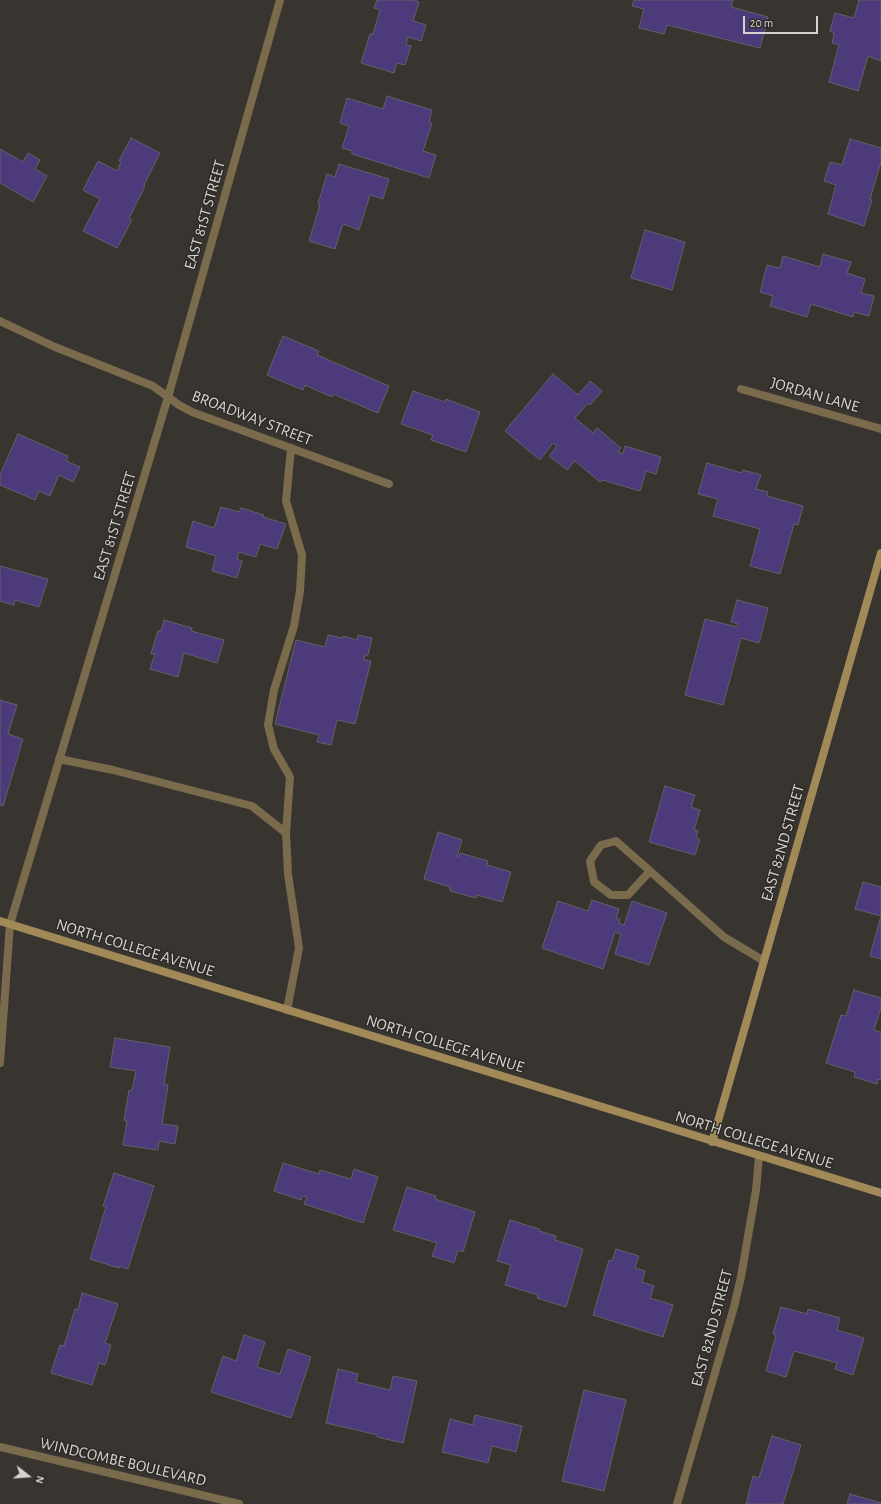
<!DOCTYPE html>
<style>
body{margin:0}
#map{position:relative;width:881px;height:1504px;overflow:hidden;background:#383531;font-family:"Alegreya Sans",sans-serif}
canvas{display:block}
.north{position:absolute;left:8px;top:1456px;width:40px;height:40px;-webkit-text-stroke:3px #2e2b27;paint-order:stroke;rotate:107deg;font-size:11px;font-weight:700;line-height:16px;text-align:center;color:#d4d3d0}
.north::after{content:'';display:block;margin:auto;width:14px;height:18px;background:#d4d3d0;clip-path:polygon(50% 0,100% 100%,50% 72%,0 100%)}
.scale{position:absolute;left:743px;top:16px;width:75px;height:18px;box-sizing:border-box;border:2px solid #d4d3d0;border-top:0;padding-left:5px;font-size:12px;line-height:14px;white-space:nowrap;color:#d4d3d0;-webkit-text-stroke:3px #2e2b27;paint-order:stroke}
</style>
<div id="map">
<canvas width="881" height="1504"></canvas>
<div class="north">N</div>
<div class="scale">20 m</div>
</div>
<script>
const ctx = document.querySelector('canvas').getContext('2d');
ctx.lineJoin = 'round';
function fillPath(path, color) {
  ctx.fillStyle = color;
  ctx.fill(path, 'evenodd');
}
function shape(rows) {
  const path = new Path2D();
  for (const r of rows) {
    path.moveTo(r[0], r[1]);
    for (let i = 2; i < r.length; i += 2) path.lineTo(r[i], r[i + 1]);
  }
  return path;
}
function trace(path, color, width, dash) {
  ctx.strokeStyle = color;
  ctx.lineWidth = width;
  ctx.lineCap = dash ? 'butt' : 'round';
  ctx.setLineDash(dash || []);
  ctx.stroke(path);
}
function label(font, color, halo, rows, align = 'center') {
  ctx.font = font + ' "Alegreya Sans",sans-serif';
  ctx.lineWidth = 3;
  ctx.setLineDash([]);
  ctx.textBaseline = 'middle';
  ctx.strokeStyle = halo;
  ctx.fillStyle = color;
  for (const [text, x, y, turn = 0] of rows) {
    ctx.save();
    ctx.translate(x, y);
    ctx.rotate((+turn || 0) * Math.PI / 180);
    ctx.textAlign = isNaN(turn) ? turn : align;
    if (halo) ctx.strokeText(text, 0, 0);
    ctx.fillText(text, 0, 0);
    ctx.restore();
  }
}
const building = shape([
 [377,0,414,0,419,2,413,21,426,25,421,41,408,37,406,45,411,46,405,65,397,63,394,73,361,63,370,34,373,34,380,10,374,8,377,0],
 [634,0,733,0,731,7,768,17,760,48,667,25,664,34,639,28,644,9,632,6,634,0],
 [859,0,881,0,881,21,880,26,881,26,881,61,868,56,858,91,829,82,839,45,832,43,834,33,830,31,835,13,854,18,859,0],
 [387,96,432,110,429,122,432,123,423,151,436,155,429,178,352,154,352,151,342,148,349,126,340,123,347,98,383,109,387,96],
 [131,138,160,153,144,185,145,186,129,218,132,220,117,248,83,231,100,199,83,190,98,161,117,171,121,162,119,161,131,138],
 [850,139,881,148,881,166,880,165,870,199,872,200,864,226,828,214,836,185,824,181,830,162,842,165,850,139],
 [0,149,23,162,28,153,40,160,35,169,47,176,33,202,0,183,0,149],
 [339,164,389,179,383,199,370,195,359,230,343,224,335,249,309,241,320,205,318,204,327,174,335,177,339,164],
 [645,230,685,242,672,290,631,278,645,230],
 [823,254,851,262,847,273,865,279,861,293,874,296,869,316,854,312,853,317,811,304,807,317,770,306,773,296,760,292,767,265,780,268,783,256,820,267,823,254],
 [283,336,319,351,317,355,389,386,378,413,333,394,332,397,305,385,303,390,267,375,283,336],
 [553,374,578,395,590,381,602,391,590,405,588,403,575,418,593,433,597,428,621,448,618,452,623,454,625,446,661,457,656,474,646,471,640,491,602,480,600,482,575,461,567,470,549,456,557,446,553,443,540,460,505,431,553,374],
 [413,391,445,402,446,399,480,412,466,452,431,440,433,435,401,424,413,391],
 [18,434,68,456,66,461,80,467,73,482,59,475,50,496,39,491,35,500,0,485,0,475,18,434],
 [707,463,742,473,743,470,761,475,756,489,768,492,767,496,803,506,798,525,794,524,780,574,750,566,760,529,713,516,718,499,698,494,707,463],
 [221,507,239,512,241,508,264,515,263,517,286,524,277,549,260,544,256,557,239,552,237,559,242,561,237,578,212,571,216,556,186,547,193,521,214,528,221,507],
 [0,566,48,579,39,607,15,600,14,605,0,601,0,566],
 [737,600,768,608,759,643,741,638,723,705,685,695,705,619,737,627,738,624,731,622,737,600],
 [164,620,192,628,191,631,224,640,217,663,184,653,178,677,150,669,155,654,151,654,158,631,161,631,164,620],
 [328,635,342,638,343,636,357,640,358,635,372,638,368,655,365,655,364,660,371,661,355,724,337,720,331,745,317,742,319,735,275,724,296,640,325,647,328,635],
 [0,700,17,705,8,734,23,739,3,806,0,805,0,700],
 [665,786,695,795,691,807,700,810,694,830,698,831,696,838,700,839,695,855,649,842,665,786],
 [438,832,462,840,457,856,459,857,460,853,488,861,487,865,511,872,502,902,477,895,476,898,450,891,450,887,424,879,438,832],
 [863,882,881,887,881,916,855,909,863,882],
 [592,900,619,909,616,918,620,919,619,923,624,925,632,901,667,913,649,965,615,954,621,934,615,932,603,969,542,948,558,901,588,911,592,900],
 [881,916,881,959,870,956,881,916],
 [854,990,881,998,881,1008,874,1030,881,1032,881,1080,878,1079,877,1084,854,1077,855,1072,826,1063,841,1015,846,1016,854,990],
 [115,1038,170,1047,164,1084,168,1085,162,1124,178,1126,175,1144,159,1141,158,1150,123,1145,127,1121,124,1120,129,1090,132,1091,136,1071,110,1067,115,1038],
 [283,1163,319,1174,320,1170,351,1179,354,1169,378,1177,363,1223,304,1204,307,1197,302,1196,301,1200,274,1191,283,1163],
 [114,1173,154,1186,128,1269,119,1266,119,1268,90,1259,106,1207,103,1206,114,1173],
 [407,1187,436,1196,435,1199,475,1212,463,1252,458,1250,454,1263,432,1256,437,1243,393,1230,407,1187],
 [510,1220,539,1229,539,1231,556,1236,555,1240,583,1249,566,1307,537,1298,538,1295,505,1285,511,1265,497,1261,510,1220],
 [616,1249,639,1256,635,1268,645,1271,642,1282,654,1286,650,1298,673,1305,663,1337,593,1315,609,1260,612,1261,616,1249],
 [82,1293,118,1304,105,1343,111,1345,105,1365,99,1363,92,1385,51,1373,60,1345,64,1346,75,1309,78,1310,82,1293],
 [781,1307,807,1314,808,1309,840,1318,837,1330,864,1338,853,1375,835,1369,837,1363,794,1351,786,1377,766,1371,776,1335,773,1334,781,1307],
 [244,1335,265,1342,257,1367,280,1374,288,1349,311,1357,291,1418,211,1392,223,1356,236,1361,244,1335],
 [338,1369,358,1374,356,1382,390,1390,393,1376,417,1381,403,1443,377,1437,378,1435,326,1423,338,1369],
 [584,1390,626,1400,604,1491,562,1481,584,1390],
 [475,1415,522,1426,516,1452,492,1446,488,1463,442,1452,450,1419,473,1425,475,1415],
 [772,1436,801,1445,783,1504,746,1504,753,1476,759,1478,772,1436],
 [850,1494,881,1503,881,1504,847,1504,850,1494]
]);
fillPath(building, '#4d3a7b');
trace(building, '#626166', 1);
trace(shape([
 [59,759,113,770,252,806,286,833,288,874,299,948,287,1010],
 [286,833,290,777,274,749,268,725,274,690,294,626,300,591,302,555,286,501,291,448],
 [650,871,628,895,611,895,594,882,590,861,601,845,616,841,650,871,724,937,764,961]
]), '#7b6b4d', 8);
trace(shape([
 [0,321,55,347,153,386,179,405,192,412,389,484],
 [741,389,881,429],
 [0,1063,10,924,168,397,280,0],
 [0,1447,239,1504],
 [677,1504,734,1307,741,1277,756,1190,759,1156]
]), '#7b6b4d', 8);
trace(shape([
 [0,921,881,1193],
 [712,1142,881,553]
]), '#a28958', 8);
label('16px', '#d4d3d0', '#2e2b27', [
 ["EAST 81ST STREET",205,215,-74],
 ["JORDAN LANE",815,395,16],
 ["BROADWAY STREET",252,418,21],
 ["EAST 81ST STREET",115,526,-73],
 ["EAST 82ND STREET",783,843,-74],
 ["NORTH COLLEGE AVENUE",135,948,17],
 ["NORTH COLLEGE AVENUE",445,1044,17],
 ["NORTH COLLEGE AVENUE",754,1140,17],
 ["EAST 82ND STREET",712,1328,-75],
 ["WINDCOMBE BOULEVARD",123,1462,13]
]);
</script>
